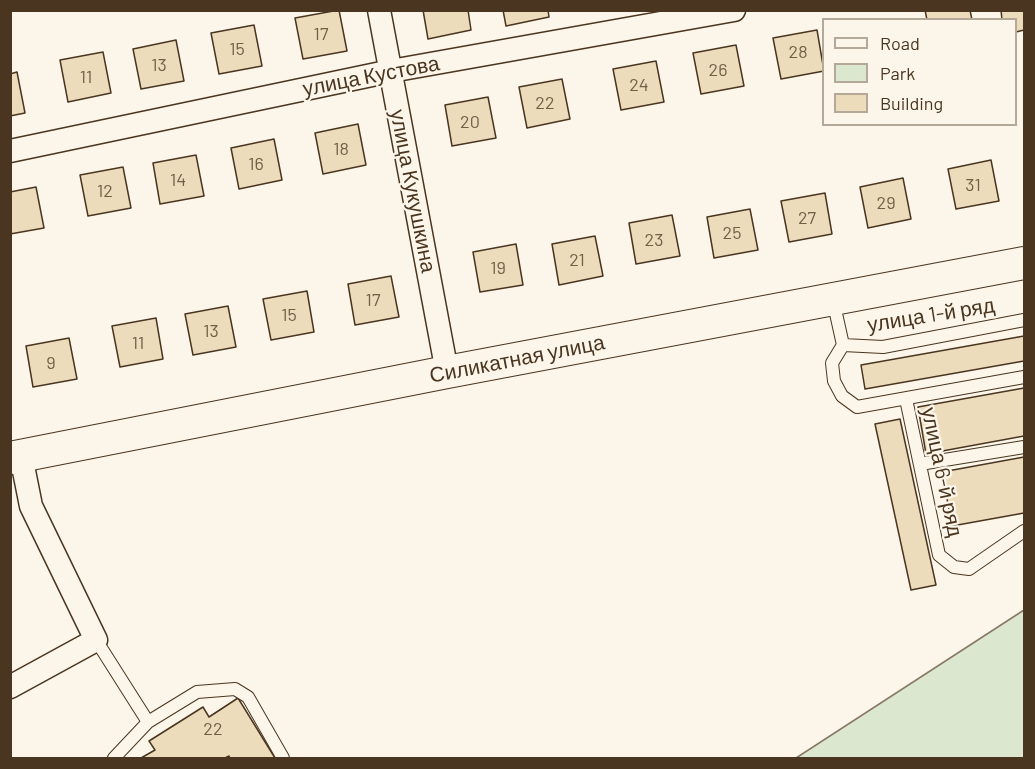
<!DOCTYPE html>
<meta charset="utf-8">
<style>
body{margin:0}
#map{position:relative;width:1035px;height:769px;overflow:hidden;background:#fbf6e9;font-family:Barlow,sans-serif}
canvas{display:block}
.frame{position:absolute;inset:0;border:12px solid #4a3520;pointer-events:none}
.legend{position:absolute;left:822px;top:18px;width:195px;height:108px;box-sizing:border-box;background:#fbf6e9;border:2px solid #b4a999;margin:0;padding:8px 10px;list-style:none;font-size:18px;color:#4a3520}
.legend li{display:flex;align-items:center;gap:12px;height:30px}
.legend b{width:30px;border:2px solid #b4a999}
</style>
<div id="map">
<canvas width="1035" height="769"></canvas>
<div class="frame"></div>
<ul class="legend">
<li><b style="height:8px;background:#fbf6e9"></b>Road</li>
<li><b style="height:16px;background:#dce7d0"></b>Park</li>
<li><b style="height:16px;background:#ecdcbc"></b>Building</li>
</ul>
</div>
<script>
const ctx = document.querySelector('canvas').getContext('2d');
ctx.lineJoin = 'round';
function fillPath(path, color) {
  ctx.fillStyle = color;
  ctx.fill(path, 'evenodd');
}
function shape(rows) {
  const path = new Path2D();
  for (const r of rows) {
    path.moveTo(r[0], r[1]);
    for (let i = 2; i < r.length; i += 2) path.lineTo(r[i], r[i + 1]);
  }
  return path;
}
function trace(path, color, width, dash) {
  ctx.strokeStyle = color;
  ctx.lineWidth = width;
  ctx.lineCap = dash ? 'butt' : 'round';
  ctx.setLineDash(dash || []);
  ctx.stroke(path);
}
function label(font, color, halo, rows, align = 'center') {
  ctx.font = font + ' Barlow,sans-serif';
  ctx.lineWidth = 4.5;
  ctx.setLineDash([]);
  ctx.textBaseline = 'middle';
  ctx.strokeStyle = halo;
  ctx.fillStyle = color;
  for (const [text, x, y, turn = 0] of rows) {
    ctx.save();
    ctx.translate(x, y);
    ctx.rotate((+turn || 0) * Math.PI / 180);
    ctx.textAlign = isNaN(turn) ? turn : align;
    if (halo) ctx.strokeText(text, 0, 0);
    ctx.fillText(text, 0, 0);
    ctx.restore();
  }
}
const green = shape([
 [1024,610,1024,758,796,758,1024,610]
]);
fillPath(green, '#dce7d0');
trace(green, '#887966', 1.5);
const building = shape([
 [339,10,347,51,303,59,295,18,339,10],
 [423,10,468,10,471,30,428,39,423,10],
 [503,10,548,10,549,17,506,26,503,10],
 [925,10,970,10,972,20,927,20,925,10],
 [1001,10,1024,10,1024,30,1016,32,1016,20,1002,20,1001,10],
 [254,25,262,66,219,74,211,33,254,25],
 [817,30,824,71,781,79,773,38,817,30],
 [176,40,184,81,141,89,133,49,176,40],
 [736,45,744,86,701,94,693,53,736,45],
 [103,52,111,93,68,102,60,60,103,52],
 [656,61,664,102,621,110,613,69,656,61],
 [17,72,25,113,10,116,10,74,17,72],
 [562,79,570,119,527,128,519,87,562,79],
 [488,97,496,138,452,146,445,105,488,97],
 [358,124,366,165,323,174,315,133,358,124],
 [274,139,282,180,239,189,231,148,274,139],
 [196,155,204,196,160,204,153,163,196,155],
 [991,160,999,201,956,209,948,169,991,160],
 [123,167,131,208,88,216,80,175,123,167],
 [903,178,911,219,868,228,860,187,903,178],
 [36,187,44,228,10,234,10,192,36,187],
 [825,193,832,234,789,242,781,201,825,193],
 [750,209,758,250,714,258,707,217,750,209],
 [672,215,680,256,636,264,629,223,672,215],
 [595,236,603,276,559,285,552,244,595,236],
 [516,244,523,285,480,292,473,252,516,244],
 [391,276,399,317,355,325,348,284,391,276],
 [307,291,314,332,271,340,263,299,307,291],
 [228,306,236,347,193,355,185,314,228,306],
 [156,318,163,359,120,367,112,326,156,318],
 [1024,336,1024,361,865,389,861,365,1024,336],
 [69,338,77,379,33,387,26,346,69,338],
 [1024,388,1024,436,926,454,918,407,1024,388],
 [900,419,936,585,911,590,875,424,900,419],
 [1024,457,1024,513,952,526,942,472,1024,457],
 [238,698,275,758,230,758,229,756,225,758,141,758,155,750,149,741,203,707,209,717,238,698]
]);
fillPath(building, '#ecdcbc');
trace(building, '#4a3520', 1.5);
const lane = shape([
 [833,300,843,345,832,363,834,381,842,396,857,407,1024,377],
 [843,345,883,347,1024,320],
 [906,399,939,555,954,567,969,569,1024,531],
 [920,464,1024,447],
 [96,640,148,722],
 [114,758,148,722,197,692,235,689,248,697,283,758]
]);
const street = shape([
 [379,10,447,372],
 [10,151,391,71,734,10],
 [10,687,96,640,31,506,21,456]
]);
const secondary = shape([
 [10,458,447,372,1024,263]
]);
trace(lane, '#4a3520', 14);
trace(street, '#4a3520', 25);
trace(secondary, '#4a3520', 34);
trace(lane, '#fbf6e9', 12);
trace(street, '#fbf6e9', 22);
trace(secondary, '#fbf6e9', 32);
label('18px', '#725f47', null, [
 ["17",321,34],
 ["15",237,49],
 ["28",798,52],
 ["13",159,65],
 ["26",718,70],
 ["11",86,77],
 ["24",639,85],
 ["22",545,103],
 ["20",470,122],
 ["18",341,149],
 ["16",256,164],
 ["14",178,180],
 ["31",973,185],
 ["12",105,191],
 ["29",886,203],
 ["27",807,218],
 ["25",732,233],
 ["23",654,240],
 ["21",577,260],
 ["19",498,268],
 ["17",373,300],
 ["15",289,315],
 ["13",211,331],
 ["11",138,343],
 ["9",51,363],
 ["22",213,729]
]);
label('21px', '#4a3520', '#fbf6e9', [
 ["улица Кустова",371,76,-11],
 ["улица Кукушкина",413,191,79],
 ["улица 1-й ряд",931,315,-9],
 ["Силикатная улица",517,359,-11],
 ["улица 6-й ряд",942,472,78]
]);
</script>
